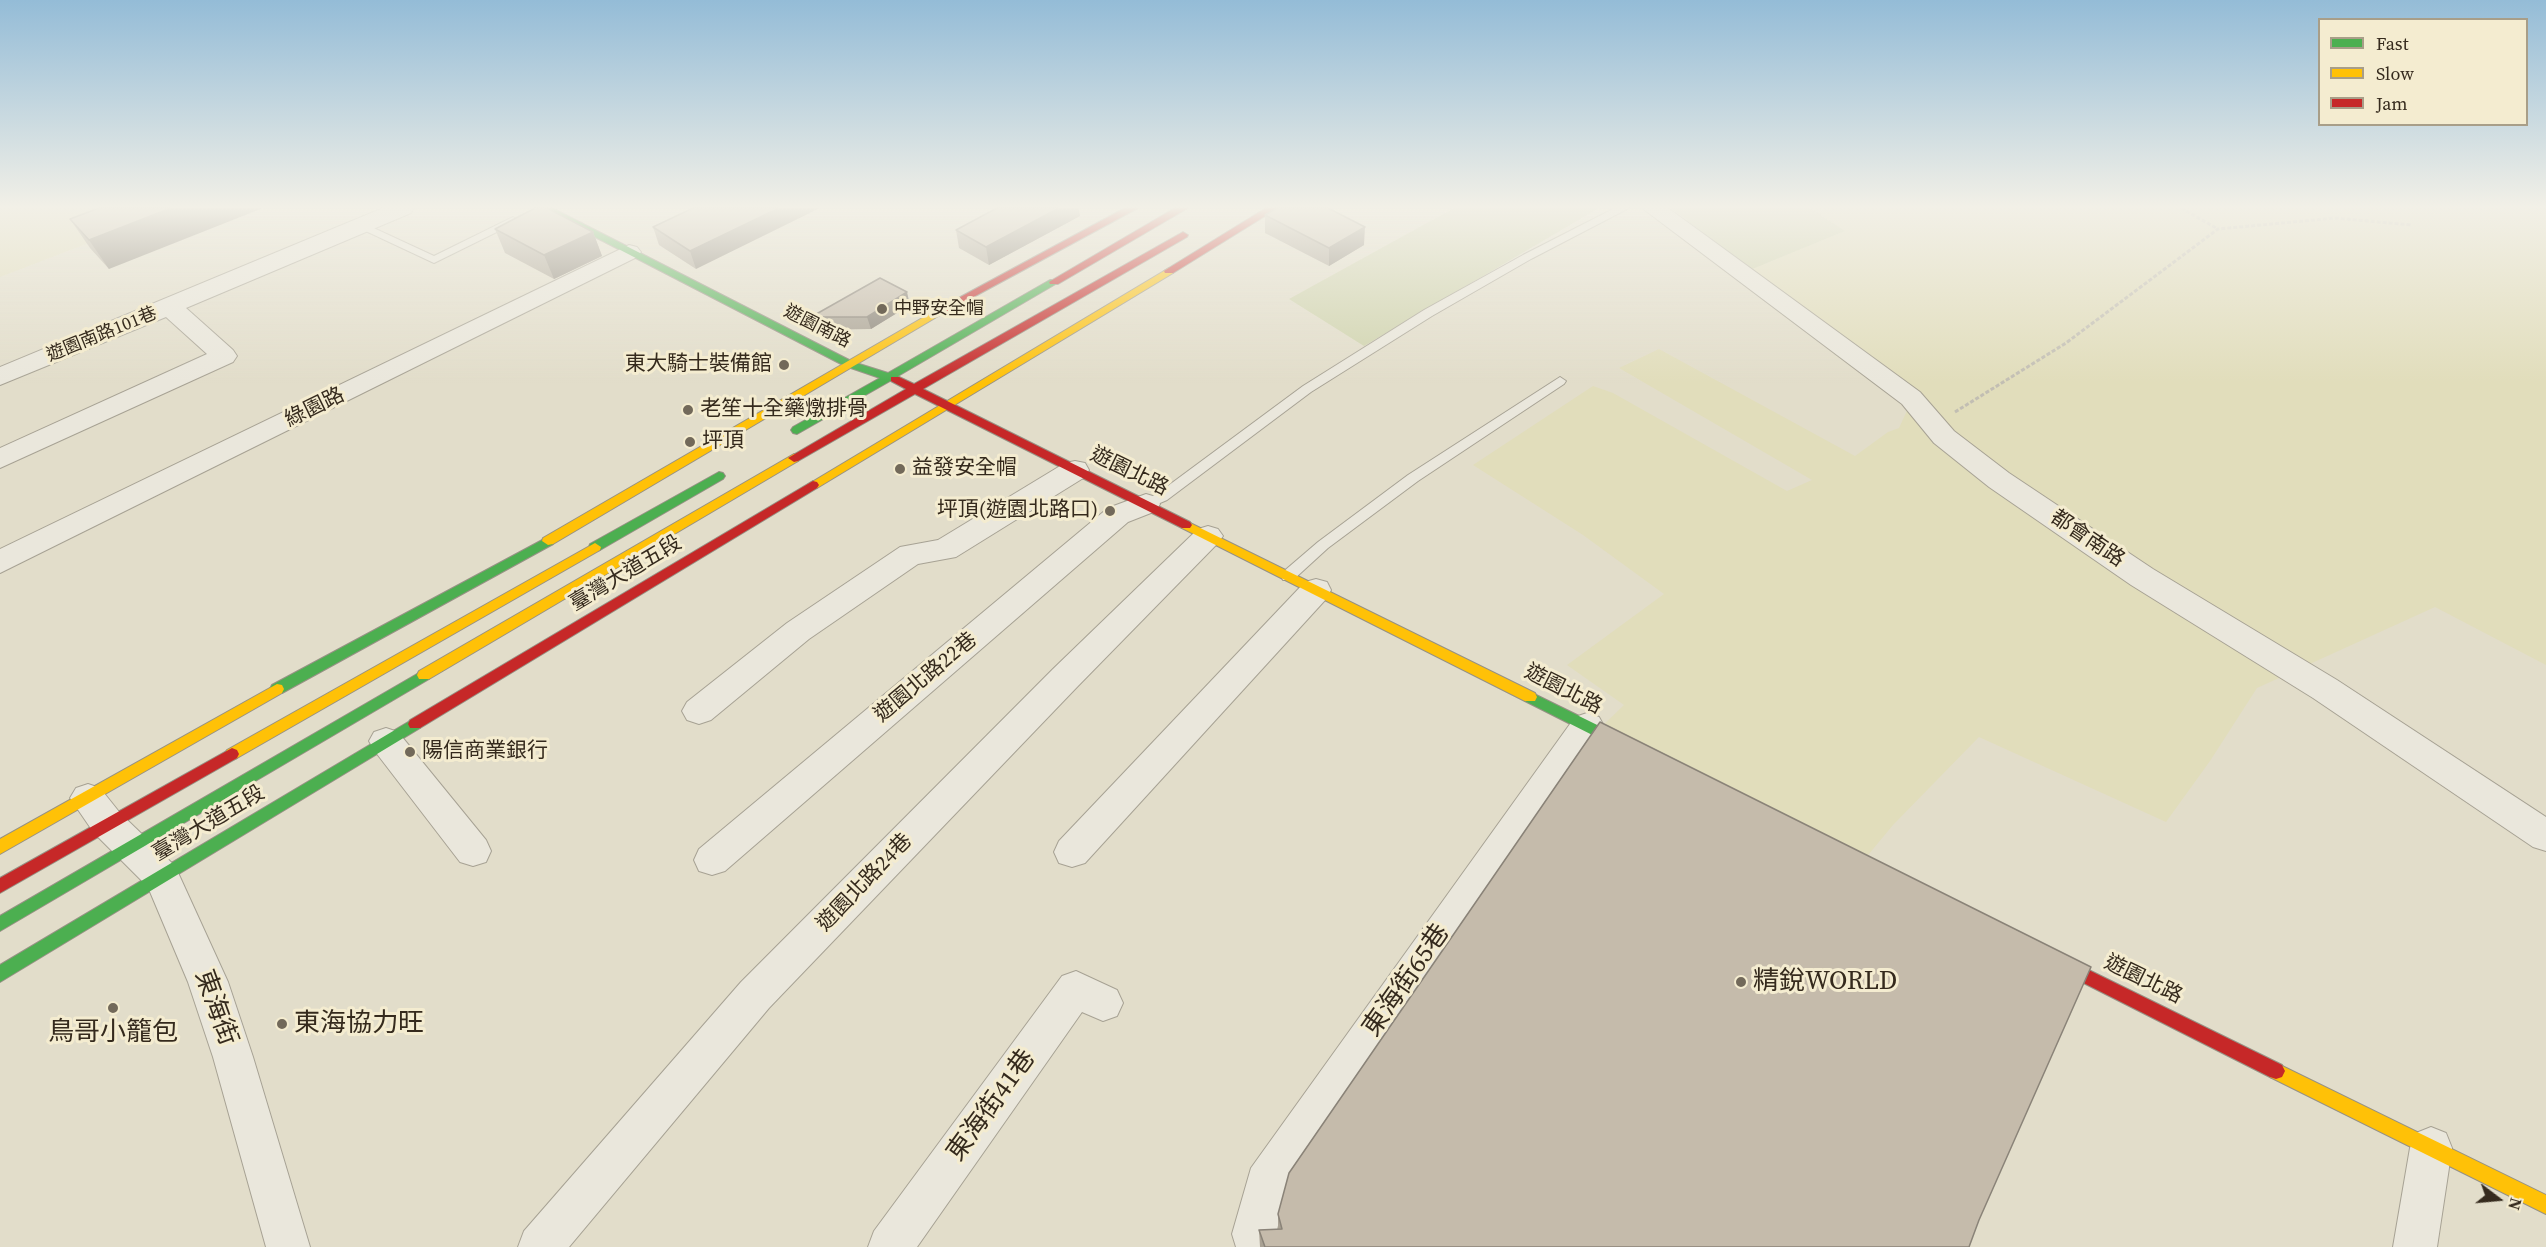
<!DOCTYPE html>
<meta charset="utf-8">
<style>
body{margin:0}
#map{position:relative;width:2546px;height:1247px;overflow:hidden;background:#e2ddca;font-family:"Source Serif 4",serif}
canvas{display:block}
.legend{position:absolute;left:2318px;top:18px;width:210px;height:108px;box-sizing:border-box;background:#f4ecd0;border:2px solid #a89e88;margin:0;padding:8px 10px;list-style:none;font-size:18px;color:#352a1d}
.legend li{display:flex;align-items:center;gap:12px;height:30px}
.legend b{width:30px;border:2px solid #a89e88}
.north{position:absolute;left:2468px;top:1169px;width:60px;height:60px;-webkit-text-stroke:4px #f4ecd0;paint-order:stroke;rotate:106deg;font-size:16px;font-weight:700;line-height:24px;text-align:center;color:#352a1d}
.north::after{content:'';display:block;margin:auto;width:21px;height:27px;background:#352a1d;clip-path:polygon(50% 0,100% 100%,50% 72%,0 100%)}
</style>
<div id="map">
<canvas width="2546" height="1247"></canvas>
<ul class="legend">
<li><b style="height:8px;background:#4caf50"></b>Fast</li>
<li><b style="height:8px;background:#ffc107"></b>Slow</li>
<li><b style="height:8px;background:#c62828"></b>Jam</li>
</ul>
<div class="north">N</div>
</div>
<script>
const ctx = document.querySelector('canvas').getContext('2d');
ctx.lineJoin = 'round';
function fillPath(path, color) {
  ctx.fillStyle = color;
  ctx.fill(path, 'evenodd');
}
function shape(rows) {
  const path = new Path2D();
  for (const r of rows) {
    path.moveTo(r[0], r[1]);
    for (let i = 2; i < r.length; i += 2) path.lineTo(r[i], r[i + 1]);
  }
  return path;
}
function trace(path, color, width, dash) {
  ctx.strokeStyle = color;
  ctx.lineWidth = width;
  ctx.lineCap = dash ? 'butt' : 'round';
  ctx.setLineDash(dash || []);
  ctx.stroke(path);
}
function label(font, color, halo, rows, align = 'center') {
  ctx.font = font + ' "Source Serif 4","Noto Sans TC",serif';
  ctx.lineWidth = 6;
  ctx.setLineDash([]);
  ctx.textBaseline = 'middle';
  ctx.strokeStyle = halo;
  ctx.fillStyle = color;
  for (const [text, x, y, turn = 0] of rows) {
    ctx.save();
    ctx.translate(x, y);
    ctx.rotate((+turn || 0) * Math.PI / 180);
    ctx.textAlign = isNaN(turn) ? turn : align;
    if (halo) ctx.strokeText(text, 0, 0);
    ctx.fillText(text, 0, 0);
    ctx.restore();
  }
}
fillPath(shape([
 [0,208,180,208,0,277],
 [1810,208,2546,208,2546,665,2435,607,2257,688,2210,761,2166,822,1979,737,1893,825,1859,866,1595,733,1624,705,1567,665,1664,594,1583,535,1473,465,1593,386,1613,393,1787,491,1812,480,1619,368,1659,349,1855,456,1888,432,1899,428,1916,391,1750,270,1844,231]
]), '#e1ddbb');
fillPath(shape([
 [1454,208,1599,208,1364,346,1289,299],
 [1671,208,1810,208,1845,231,1750,270]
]), '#cfd3ad');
const lane = shape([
 [1615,208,1629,208,1531,259,1432,316,1311,392,1167,500,1146,509,1141,507,1139,504,1141,501,1157,494,1303,386,1424,310,1523,255,1615,208],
 [513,217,518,220,517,222,434,263,355,226,357,224,365,224,434,256,513,217],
 [1560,377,1566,381,1564,384,1418,481,1328,548,1293,580,1283,580,1281,576,1283,572,1318,542,1408,475,1560,377]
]);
const street = shape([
 [383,208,414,208,411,213,186,308,233,350,237,356,233,362,0,468,0,448,207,354,166,317,0,385,0,367,383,208],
 [1642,208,1668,208,1920,392,1954,431,2009,473,2153,569,2337,680,2546,817,2546,851,2533,847,2313,698,2131,585,1989,487,1934,443,1902,404,1642,208],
 [629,245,637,247,641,252,637,257,0,573,0,549,629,245],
 [1075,461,1085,463,1089,470,1085,477,956,557,918,564,809,639,711,720,699,724,687,720,682,711,687,702,787,623,900,547,938,540,1065,463,1075,461],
 [1146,494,1156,497,1160,504,1156,511,1128,522,725,871,712,875,699,871,694,860,699,849,1108,508,1146,494],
 [1208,526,1218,529,1223,536,1218,543,1077,687,769,1008,569,1247,518,1247,524,1231,741,982,1053,669,1198,529,1208,526],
 [1316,579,1327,582,1331,590,1327,598,1085,863,1072,867,1059,863,1054,852,1059,841,1305,582,1316,579],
 [1587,713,1599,717,1604,726,1599,735,1286,1192,1276,1234,1280,1247,1236,1247,1232,1234,1251,1168,1575,717,1587,713],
 [386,728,398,732,486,840,491,851,486,862,473,866,460,862,374,750,369,741,374,732,386,728],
 [88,784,100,788,120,813,175,866,180,877,228,982,253,1057,310,1247,266,1247,213,1057,188,982,148,887,94,833,70,798,76,788,88,784],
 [1076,971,1117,990,1123,1003,1117,1016,1103,1021,1082,1012,917,1247,868,1247,874,1231,1062,976,1076,971],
 [2431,1127,2446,1133,2452,1148,2437,1247,2393,1247,2410,1148,2416,1133,2431,1127]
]);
const fast = shape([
 [539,208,552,208,853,362,888,373,1050,280,1058,280,1059,282,898,376,901,379,899,381,890,381,797,434,793,433,791,430,793,427,880,378,845,366,539,208],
 [719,472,723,473,725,476,723,479,600,550,595,551,589,547,590,544,719,472],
 [548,537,553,538,554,541,553,544,282,693,272,693,270,689,272,685,548,537],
 [424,670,429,671,431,675,429,679,0,931,0,916,424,670],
 [1530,692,1640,746,1642,750,1640,754,1635,756,1630,754,1525,701,1523,697,1525,693,1530,692],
 [415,718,420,720,422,724,420,728,0,982,0,965,415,718]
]);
const slow = shape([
 [1169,268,1173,269,1173,273,817,488,809,488,807,485,1169,268],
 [936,310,941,313,940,315,553,544,548,545,542,541,543,538,936,310],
 [794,454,798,455,800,458,798,461,429,679,419,679,417,675,419,671,794,454],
 [1186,521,1535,693,1537,697,1535,701,1525,701,1182,528,1180,525,1186,521],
 [595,543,601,547,600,550,237,758,232,760,227,758,225,754,227,750,595,543],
 [277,684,282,685,284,689,282,693,0,854,0,839,277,684],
 [2276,1063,2546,1195,2546,1214,2270,1077,2267,1071,2270,1065,2276,1063]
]);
const jam = shape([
 [1125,208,1138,208,940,315,936,316,931,313,1125,208],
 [1175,208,1188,208,1058,284,1050,284,1049,282,1175,208],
 [1266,208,1278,208,1173,273,1165,273,1164,271,1266,208],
 [1183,232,1188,235,1187,237,923,389,1190,522,1192,525,1190,528,1182,528,915,394,798,461,794,462,788,458,906,389,891,381,891,377,899,377,914,384,1183,232],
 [813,481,817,482,819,485,817,488,420,728,410,728,408,724,410,720,813,481],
 [232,748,237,750,239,754,237,758,0,893,0,878,232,748],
 [2048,950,2282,1065,2285,1071,2282,1077,2276,1079,2270,1077,2042,962,2040,957,2042,952,2048,950]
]);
trace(lane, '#a7a294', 2);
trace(street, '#a7a294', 2);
trace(fast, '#969184', 2);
trace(slow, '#969184', 2);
trace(jam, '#969184', 2);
trace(shape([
 [2181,208,2218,229],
 [1955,412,2066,343,2218,229,2335,218,2412,225]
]), '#c2beb3', 3, [4, 2]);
fillPath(lane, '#eae7dc');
fillPath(street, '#eae7dc');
fillPath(fast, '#4caf50');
fillPath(slow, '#ffc107');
fillPath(jam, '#c62828');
fillPath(shape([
 [99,208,109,269,90,248,70,219],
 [693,208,696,269,659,245,653,227],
 [1265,215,1364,245,1329,266,1265,233],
 [1080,216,989,265,959,248,956,230],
 [495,229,593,232,602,256,554,279,505,253],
 [910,305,871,329,814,330,811,317],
 [1278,1214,1979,1220,1969,1247,1260,1247,1259,1230,1278,1229]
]), '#a9a193');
fillPath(shape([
 [171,208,263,208,109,269,89,240],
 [779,208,820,208,696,269,690,251],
 [1059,208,1079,208,1080,216,989,265,986,247],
 [1365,227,1364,245,1329,266,1329,248],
 [593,232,602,256,554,279,544,255],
 [907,292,910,305,871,329,867,317]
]), '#8a8378');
const building = shape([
 [99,208,171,208,89,240,70,219,99,208],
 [535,208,547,208,593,232,544,255,495,229,535,208],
 [693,208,779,208,690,251,653,227,693,208],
 [997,208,1059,208,986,247,956,230,997,208],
 [1277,208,1328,208,1365,227,1329,248,1265,215,1277,208],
 [880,278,907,292,867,317,811,317,880,278],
 [1600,722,2091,967,1979,1220,1969,1247,1265,1247,1259,1230,1282,1229,1278,1214,1289,1173,1600,722]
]);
fillPath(building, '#c5bbab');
trace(building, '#8a8378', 1.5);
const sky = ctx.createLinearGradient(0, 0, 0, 383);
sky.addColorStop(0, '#94bcd7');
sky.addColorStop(0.54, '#f2f0e7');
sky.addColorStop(1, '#f2f0e700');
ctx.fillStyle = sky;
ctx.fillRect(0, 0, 2546, 383);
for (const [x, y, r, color] of [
 [882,309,6,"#72695a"],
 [784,365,6,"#72695a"],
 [688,410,6,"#72695a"],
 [690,442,6,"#72695a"],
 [900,469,6,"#72695a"],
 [1110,511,6,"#72695a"],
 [410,752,6,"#72695a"],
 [1741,982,6,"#72695a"],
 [113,1008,6,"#72695a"],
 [282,1024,6,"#72695a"]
]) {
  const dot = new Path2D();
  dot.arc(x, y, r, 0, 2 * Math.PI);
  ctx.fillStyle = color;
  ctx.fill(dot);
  trace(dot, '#f4ecd0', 2);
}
label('18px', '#352a1d', '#f4ecd0', [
 ["中野安全帽",894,309]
], 'left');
label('18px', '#352a1d', '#f4ecd0', [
 ["遊園南路",817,327,27],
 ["遊園南路101巷",102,335,-22]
]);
label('21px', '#352a1d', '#f4ecd0', [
 ["東大騎士裝備館",772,365,"right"],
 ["老笙十全藥燉排骨",700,410],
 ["坪頂",702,442],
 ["益發安全帽",912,469],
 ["坪頂(遊園北路口)",1098,511,"right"],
 ["陽信商業銀行",422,752]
], 'left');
label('21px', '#352a1d', '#f4ecd0', [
 ["綠園路",315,408,-26],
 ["遊園北路",1129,472,26],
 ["都會南路",2087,539,34],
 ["臺灣大道五段",626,574,-31],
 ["遊園北路22巷",926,678,-40],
 ["遊園北路",1563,690,27],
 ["臺灣大道五段",209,824,-31],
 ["遊園北路24巷",865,883,-46],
 ["遊園北路",2143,980,26]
]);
label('26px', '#352a1d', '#f4ecd0', [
 ["東海街65巷",1407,981,-55],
 ["東海街",215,1008,70],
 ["東海街41巷",992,1106,-54]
]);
label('26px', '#352a1d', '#f4ecd0', [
 ["精銳WORLD",1753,982],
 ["東海協力旺",294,1024],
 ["鳥哥小籠包",113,1033,"center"]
], 'left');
</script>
